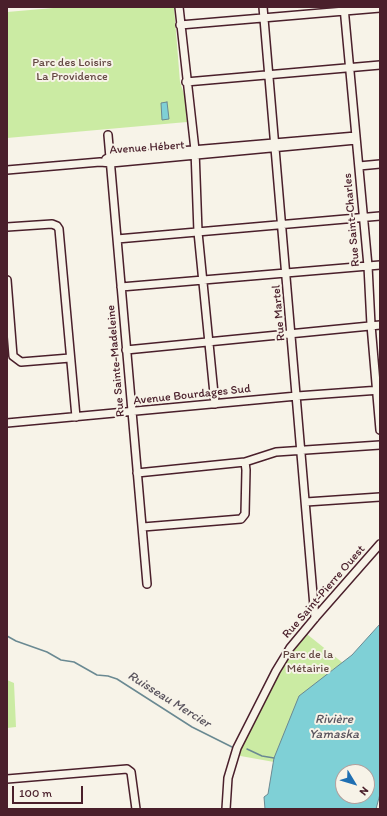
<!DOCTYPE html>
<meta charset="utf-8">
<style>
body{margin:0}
#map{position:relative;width:387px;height:816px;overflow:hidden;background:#f7f3e8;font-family:Itim,sans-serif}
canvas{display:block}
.frame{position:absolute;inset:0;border:8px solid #4a1f2b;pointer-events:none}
.north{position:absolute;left:335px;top:764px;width:40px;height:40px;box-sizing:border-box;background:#f7f3e8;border:1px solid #b29e9c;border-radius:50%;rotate:128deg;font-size:11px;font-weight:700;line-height:16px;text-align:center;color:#4a1f2b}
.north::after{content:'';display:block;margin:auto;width:14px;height:18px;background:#1f6fb2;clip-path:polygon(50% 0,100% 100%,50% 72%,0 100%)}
.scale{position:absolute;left:12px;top:786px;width:71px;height:18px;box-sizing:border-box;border:2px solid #4a1f2b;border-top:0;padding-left:5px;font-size:12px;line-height:14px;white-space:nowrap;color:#4a1f2b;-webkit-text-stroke:3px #f7f3e8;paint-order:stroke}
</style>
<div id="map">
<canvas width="387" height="816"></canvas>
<div class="frame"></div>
<div class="north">N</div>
<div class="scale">100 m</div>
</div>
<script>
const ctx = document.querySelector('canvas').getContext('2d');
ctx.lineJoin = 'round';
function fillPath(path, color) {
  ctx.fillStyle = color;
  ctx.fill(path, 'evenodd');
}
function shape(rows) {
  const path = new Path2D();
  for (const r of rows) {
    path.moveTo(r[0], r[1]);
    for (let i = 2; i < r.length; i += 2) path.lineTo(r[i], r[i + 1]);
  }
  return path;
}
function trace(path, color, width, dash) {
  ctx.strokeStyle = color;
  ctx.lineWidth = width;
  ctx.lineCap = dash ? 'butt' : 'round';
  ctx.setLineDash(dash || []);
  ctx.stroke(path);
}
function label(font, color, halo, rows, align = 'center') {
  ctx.font = font + ' Itim,sans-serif';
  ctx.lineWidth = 4;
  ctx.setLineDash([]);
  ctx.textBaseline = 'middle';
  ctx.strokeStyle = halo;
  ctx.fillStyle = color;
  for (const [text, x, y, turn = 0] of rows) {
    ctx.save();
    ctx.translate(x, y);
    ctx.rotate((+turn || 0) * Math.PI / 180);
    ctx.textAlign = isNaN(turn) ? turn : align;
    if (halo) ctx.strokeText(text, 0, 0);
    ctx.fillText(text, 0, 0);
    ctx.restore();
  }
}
fillPath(shape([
 [65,7,174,7,180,82,185,97,187,122,7,138,7,12],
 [303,631,343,663,332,670,274,762,235,755,264,693],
 [7,680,14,683,16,727,7,728]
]), '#cbeba3');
const water = shape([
 [167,102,169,119,162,120,161,103,167,102],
 [380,624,380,794,376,809,265,809,264,797,268,794,274,758,299,696,352,655,380,624],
 [343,772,367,772,367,796,343,796,343,772]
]);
fillPath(water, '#7fd0d6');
trace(water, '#6a8992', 1);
trace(shape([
 [7,636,16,641,47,652,61,660,74,662,97,675,108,676,117,679,192,727,232,747],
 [247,749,262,756,274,758]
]), '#6a8992', 1.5);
const minor = shape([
 [179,7,195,150,198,232,215,404],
 [263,7,315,618],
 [344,7,368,266,371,325,380,430],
 [180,25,380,8],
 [186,82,380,65],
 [108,135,147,584],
 [106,159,110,157,356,136],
 [359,166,380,164],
 [7,170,100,162,111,163,356,140],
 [7,227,52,224,57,226,59,229,76,417],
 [117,239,380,216],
 [7,280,13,356,21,362,70,358],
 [121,287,380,265],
 [126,350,380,325],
 [7,423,297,396,380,390],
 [137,473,245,462,276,452,380,445],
 [306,502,380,497],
 [143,527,241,519,245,514,246,470,245,462],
 [7,779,127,769,131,772,136,809],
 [226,809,228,778,237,748,276,671,290,648,315,618,380,544]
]);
trace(minor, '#4a1f2b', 10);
trace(minor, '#f7f3e8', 7);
label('12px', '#644843', '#f7f3e8', [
 ["Parc des Loisirs",72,63],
 ["La Providence",72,77],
 ["Parc de la",308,655],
 ["Métairie",308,669]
]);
label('12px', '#4a1f2b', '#f7f3e8', [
 ["Avenue Hébert",147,148,-4],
 ["Rue Saint-Charles",352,220,-95],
 ["Rue Martel",279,313,-95],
 ["Rue Sainte-Madeleine",116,361,-95],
 ["Avenue Bourdages Sud",192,395,-6],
 ["Rue Saint-Pierre Ouest",324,592,-49]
]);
label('italic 13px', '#5a545e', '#f7f3e8', [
 ["Ruisseau Mercier",169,700,32],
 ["Rivière",334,720],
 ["Yamaska",334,735]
]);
</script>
